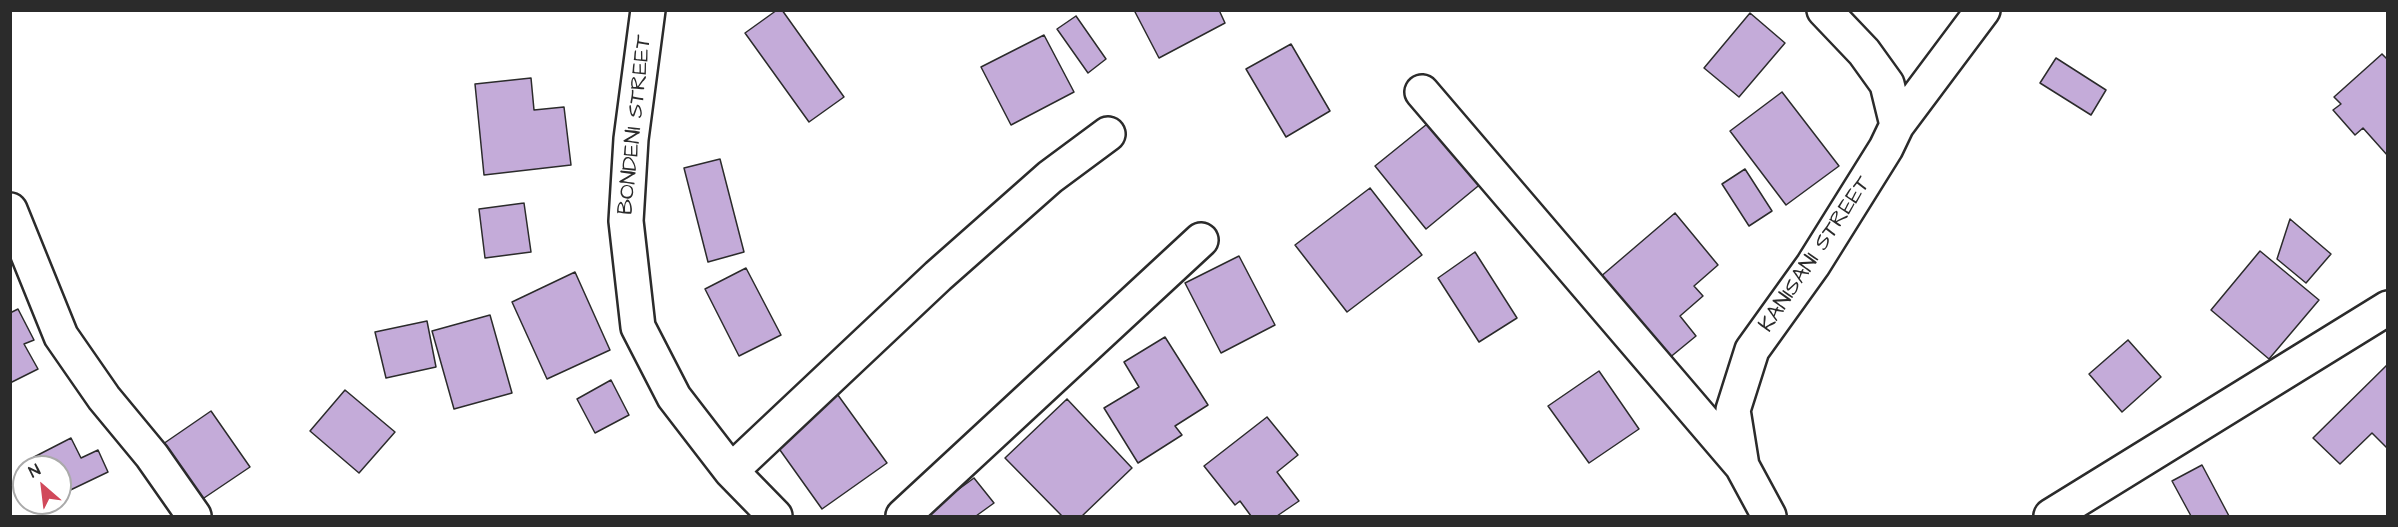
<!DOCTYPE html>
<style>
body{margin:0}
#map{position:relative;width:2398px;height:527px;overflow:hidden;background:#fff;font-family:"Architects Daughter",sans-serif}
canvas{display:block}
.frame{position:absolute;inset:0;border:12px solid #2b2b2b;pointer-events:none}
.north{position:absolute;left:12px;top:455px;width:60px;height:60px;box-sizing:border-box;background:#fff;border:2px solid #aaa;border-radius:50%;rotate:332deg;font-size:16px;font-weight:700;line-height:24px;text-align:center;color:#2b2b2b}
.north::after{content:'';display:block;margin:auto;width:21px;height:27px;background:#d1495b;clip-path:polygon(50% 0,100% 100%,50% 72%,0 100%)}
</style>
<div id="map">
<canvas width="2398" height="527"></canvas>
<div class="frame"></div>
<div class="north">N</div>
</div>
<script>
const ctx = document.querySelector('canvas').getContext('2d');
ctx.lineJoin = 'round';
function fillPath(path, color) {
  ctx.fillStyle = color;
  ctx.fill(path, 'evenodd');
}
function shape(rows) {
  const path = new Path2D();
  for (const r of rows) {
    path.moveTo(r[0], r[1]);
    for (let i = 2; i < r.length; i += 2) path.lineTo(r[i], r[i + 1]);
  }
  return path;
}
function trace(path, color, width, dash) {
  ctx.strokeStyle = color;
  ctx.lineWidth = width;
  ctx.lineCap = dash ? 'butt' : 'round';
  ctx.setLineDash(dash || []);
  ctx.stroke(path);
}
function label(font, color, halo, rows, align = 'center') {
  ctx.font = font + ' "Architects Daughter",sans-serif';
  ctx.lineWidth = 5;
  ctx.setLineDash([]);
  ctx.textBaseline = 'middle';
  ctx.strokeStyle = halo;
  ctx.fillStyle = color;
  for (const [text, x, y, turn = 0] of rows) {
    ctx.save();
    ctx.translate(x, y);
    ctx.rotate((+turn || 0) * Math.PI / 180);
    ctx.textAlign = isNaN(turn) ? turn : align;
    if (halo) ctx.strokeText(text, 0, 0);
    ctx.fillText(text, 0, 0);
    ctx.restore();
  }
}
const building = shape([
 [777,10,782,10,844,97,809,122,745,33,777,10],
 [1134,10,1219,10,1225,23,1159,58,1134,10],
 [1750,13,1785,43,1739,97,1704,68,1750,13],
 [1076,16,1106,59,1088,73,1057,29,1076,16],
 [1044,35,1074,92,1011,125,981,67,1044,35],
 [1291,44,1330,111,1286,137,1246,69,1291,44],
 [2382,54,2388,60,2388,156,2363,128,2355,135,2333,110,2341,104,2334,97,2382,54],
 [2056,58,2106,90,2091,115,2040,83,2056,58],
 [531,78,534,110,564,107,571,165,484,175,475,84,531,78],
 [1782,92,1839,166,1786,205,1730,131,1782,92],
 [1432,120,1483,182,1426,229,1375,166,1432,120],
 [720,159,744,252,708,262,684,168,720,159],
 [1745,169,1772,211,1749,226,1722,184,1745,169],
 [1370,188,1422,255,1347,312,1295,245,1370,188],
 [524,203,531,252,485,258,479,209,524,203],
 [1675,213,1718,265,1694,286,1703,296,1680,316,1696,336,1668,359,1599,278,1675,213],
 [2290,219,2331,254,2306,283,2277,259,2290,219],
 [2260,251,2319,300,2269,359,2211,310,2260,251],
 [1475,252,1517,318,1479,342,1438,278,1475,252],
 [1239,256,1275,325,1221,353,1185,283,1239,256],
 [746,268,781,335,739,356,705,289,746,268],
 [575,272,610,350,547,379,512,302,575,272],
 [18,309,34,340,24,344,38,369,10,383,10,313,18,309],
 [490,315,512,393,454,409,432,331,490,315],
 [427,321,436,367,386,378,375,332,427,321],
 [1165,337,1208,405,1175,426,1182,435,1138,463,1104,408,1139,387,1124,362,1165,337],
 [2128,340,2161,377,2122,412,2089,374,2128,340],
 [2388,364,2388,449,2372,433,2340,464,2313,438,2388,364],
 [1599,371,1639,429,1589,463,1548,406,1599,371],
 [611,380,629,415,595,433,577,399,611,380],
 [345,390,395,432,359,473,310,431,345,390],
 [835,391,887,463,822,509,770,436,835,391],
 [1067,399,1132,468,1082,516,1062,516,1005,458,1067,399],
 [211,411,250,467,201,500,163,444,211,411],
 [1267,417,1298,455,1277,472,1299,501,1277,516,1251,516,1240,501,1235,505,1204,466,1267,417],
 [71,438,81,458,98,450,108,472,60,495,60,467,39,467,34,457,71,438],
 [2202,465,2229,516,2191,516,2172,481,2202,465],
 [974,478,994,503,976,516,922,516,974,478]
]);
fillPath(building, '#c4abd9');
trace(building, '#2b2b2b', 1.5);
const minor = shape([
 [648,10,631,139,626,221,638,327,674,397,731,471,775,516],
 [1422,92,1742,466],
 [1897,125,1983,10],
 [10,210,61,336,104,398,152,456,194,516],
 [731,471,938,276,1050,177,1108,134],
 [903,516,1201,240],
 [1769,516,1742,466,1733,410,1752,350,1813,265,1886,148,1897,125,1887,84,1864,52,1824,10],
 [2051,516,2388,308]
]);
trace(minor, '#2b2b2b', 38);
trace(minor, '#fff', 33);
label('22px', '#2b2b2b', '#fff', [
 ["BONDENI STREET",636,125,-84],
 ["KANISANI STREET",1816,255,-56]
]);
</script>
